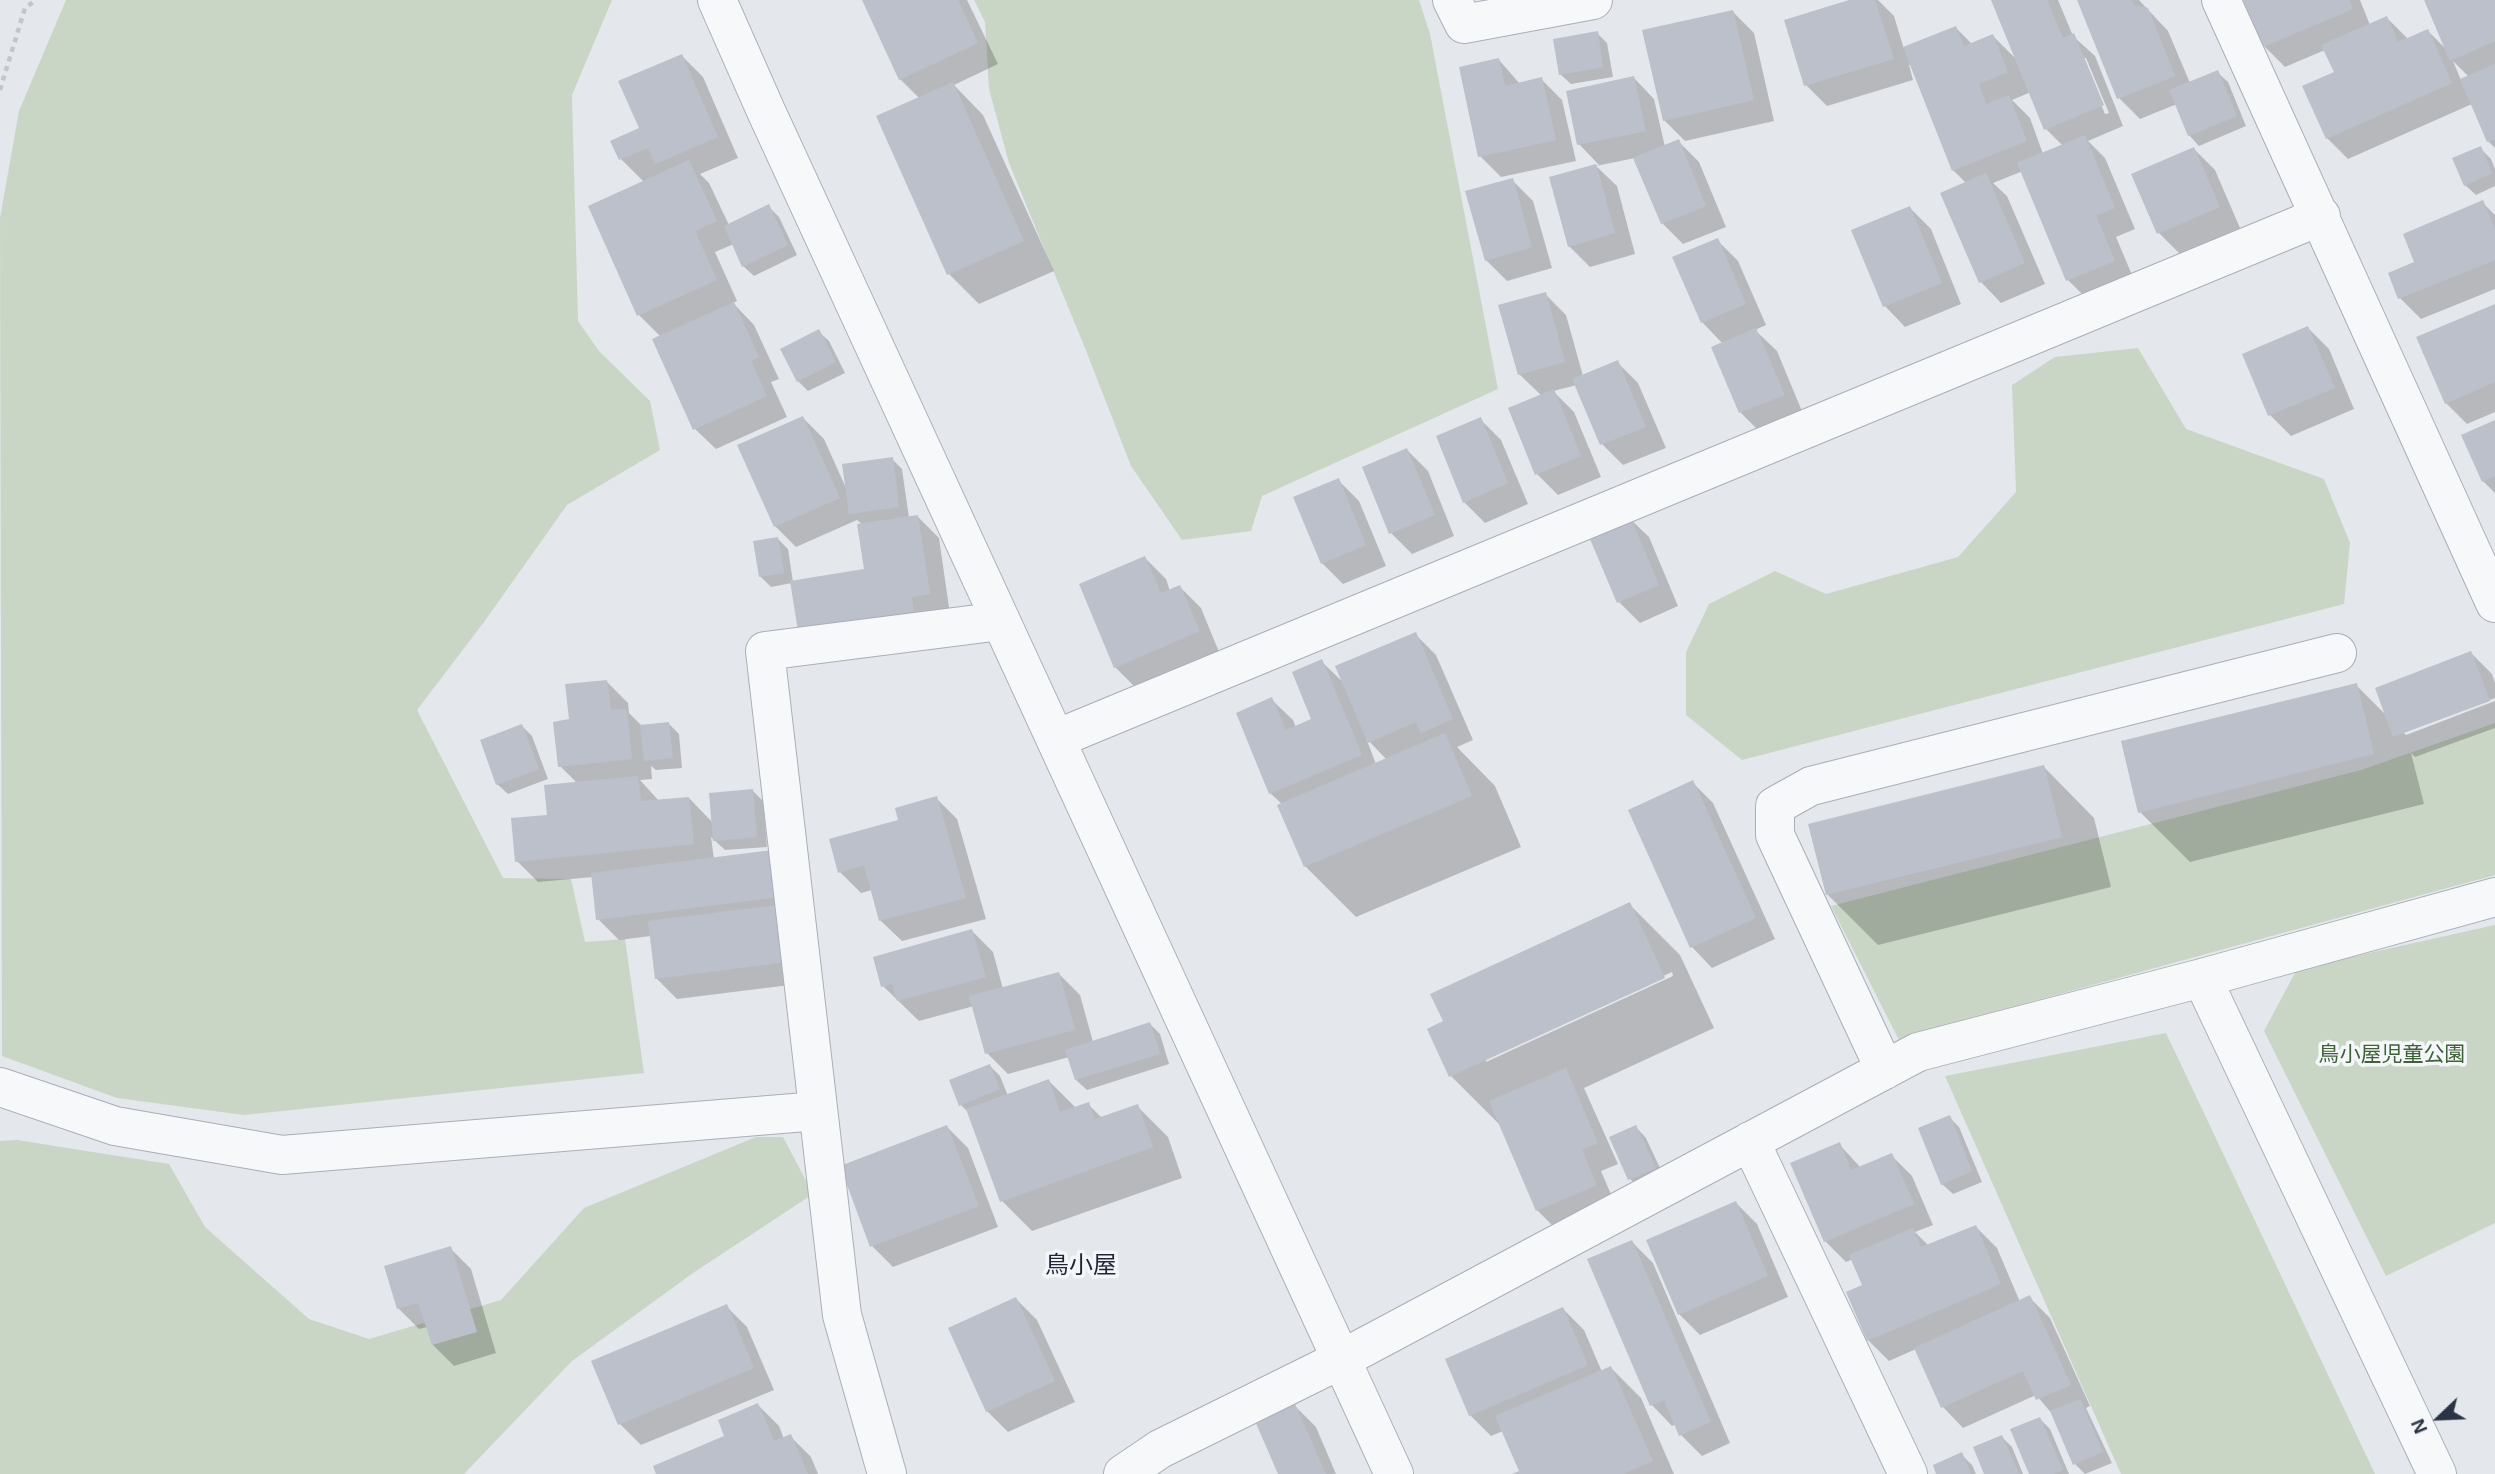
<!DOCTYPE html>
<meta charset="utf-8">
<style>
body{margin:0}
#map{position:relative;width:2495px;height:1474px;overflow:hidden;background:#e4e7ec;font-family:Arial,sans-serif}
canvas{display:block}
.north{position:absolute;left:2404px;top:1383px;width:70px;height:70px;-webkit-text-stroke:5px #f4f6f9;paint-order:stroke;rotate:247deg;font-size:19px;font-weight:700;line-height:28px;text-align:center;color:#2b3445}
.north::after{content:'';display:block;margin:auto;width:24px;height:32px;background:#2b3445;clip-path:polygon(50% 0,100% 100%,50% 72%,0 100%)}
</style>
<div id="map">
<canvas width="2495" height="1474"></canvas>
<div class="north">N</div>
</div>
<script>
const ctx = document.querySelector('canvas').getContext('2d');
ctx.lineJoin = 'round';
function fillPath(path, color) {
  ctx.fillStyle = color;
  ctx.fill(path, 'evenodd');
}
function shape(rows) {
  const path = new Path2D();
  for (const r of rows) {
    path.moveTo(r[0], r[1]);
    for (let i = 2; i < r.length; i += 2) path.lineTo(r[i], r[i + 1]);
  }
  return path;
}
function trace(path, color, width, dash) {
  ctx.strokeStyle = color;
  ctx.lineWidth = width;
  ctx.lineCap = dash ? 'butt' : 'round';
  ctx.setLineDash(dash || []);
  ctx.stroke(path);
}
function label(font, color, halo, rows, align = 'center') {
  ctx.font = font + ' Arial,"Noto Sans JP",sans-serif';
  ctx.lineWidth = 7;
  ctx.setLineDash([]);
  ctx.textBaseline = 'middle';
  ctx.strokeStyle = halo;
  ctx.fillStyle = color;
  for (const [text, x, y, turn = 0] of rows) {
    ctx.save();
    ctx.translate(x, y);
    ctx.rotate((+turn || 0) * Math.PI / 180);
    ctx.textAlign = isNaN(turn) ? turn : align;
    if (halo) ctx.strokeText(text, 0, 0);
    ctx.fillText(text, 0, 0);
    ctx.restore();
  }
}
fillPath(shape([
 [66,0,612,0,572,95,578,321,599,351,650,401,660,450,567,505,484,622,417,710,503,878,571,879,585,942,625,939,644,1073,244,1115,117,1098,2,1056,0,218,19,111],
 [974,0,1419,0,1430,34,1498,389,1262,496,1251,531,1182,540,1131,466,1085,348,1009,163,989,89,985,22],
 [2138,348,2186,429,2324,479,2350,543,2344,604,1742,760,1686,715,1686,652,1709,604,1775,571,1826,594,1958,557,2016,492,2012,385,2055,357],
 [2495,723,2495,875,1928,1030,1900,1042,1831,906,2361,770],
 [2495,925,2495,1223,2386,1276,2264,1031,2297,969],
 [2166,1033,2375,1474,2121,1474,1945,1076],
 [756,1137,783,1137,813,1194,693,1273,572,1361,464,1474,0,1474,0,1141,17,1140,169,1164,205,1227,309,1319,369,1339,501,1300,584,1208]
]), '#c9d6c5');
fillPath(shape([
 [864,0,967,0,998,64,954,85,983,115,1054,271,979,304,949,274,920,99,900,79],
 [1855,0,1878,0,1894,16,1904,49,1956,28,1972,44,1993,36,2018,61,1993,0,2058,0,2073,36,2095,56,2123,126,2088,141,2105,158,2135,229,2116,237,2135,282,2089,301,2068,280,2023,171,1993,183,2007,196,2045,284,2001,303,1981,282,1967,184,1953,170,1912,64,1909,65,1913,80,1827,106,1806,85],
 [2082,58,2086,58,2109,113,2105,114],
 [2031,92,2046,129,2063,146,2043,154,2030,118,2012,100],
 [2079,0,2139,0,2168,31,2190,83,2217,72,2228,82,2246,126,2199,146,2189,135,2177,104,2140,119,2119,98],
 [2245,0,2360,0,2370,25,2387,18,2409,40,2428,31,2448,51,2426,0,2495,0,2495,148,2488,141,2472,104,2348,159,2327,138,2336,73,2325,50,2285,67,2264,46],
 [2453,61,2469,77,2461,80],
 [1733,12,1754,33,1774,121,1685,141,1664,120],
 [1597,33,1607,43,1613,77,1571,84,1560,74],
 [682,56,703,77,738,158,700,174,709,183,729,225,769,207,779,217,797,255,754,276,743,266,734,244,715,252,737,301,733,303,754,325,779,379,771,382,787,417,716,449,695,429,661,337,639,315,644,182,621,159,641,129],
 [1499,60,1520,84,1541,79,1562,100,1576,161,1501,177,1480,156],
 [1634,78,1654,99,1665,147,1678,141,1699,162,1726,227,1683,244,1662,223,1635,158,1596,166,1617,186,1635,254,1590,267,1569,246,1551,178,1599,165,1579,144],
 [2480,148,2491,159,2495,169,2495,186,2476,195,2465,185],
 [2194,149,2215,170,2240,228,2180,254,2159,233,2133,175],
 [1512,180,1533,201,1552,268,1507,281,1486,260],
 [2482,202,2495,215,2495,289,2421,319,2400,298,2390,274,2416,263],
 [1910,208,1931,229,1961,304,1905,327,1885,306],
 [1717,240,1738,261,1766,325,1755,330,1777,351,1804,416,1761,433,1740,412,1723,344,1702,322],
 [1545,294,1566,315,1583,376,1617,362,1638,383,1666,448,1623,465,1602,444,1577,385,1553,391,1574,412,1601,477,1558,495,1537,474,1542,396,1519,374],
 [2495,306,2495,412,2467,424,2446,403],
 [2308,328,2329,349,2354,409,2291,436,2270,415],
 [818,331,829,341,845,373,808,391,798,381],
 [803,418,824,439,846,488,892,459,902,469,909,518,918,517,939,538,950,614,932,617,792,583,771,587,760,576,778,539,788,549,793,582,866,571,863,525,857,520,796,547,775,526],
 [1480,419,1501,440,1528,504,1485,523,1464,502],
 [2495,422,2495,493,2483,481],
 [1407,450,1428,471,1454,536,1412,554,1391,533],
 [1338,480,1359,501,1386,566,1343,584,1322,563],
 [1628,517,1649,537,1678,606,1640,623,1619,602],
 [1145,558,1166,579,1170,591,1180,587,1201,608,1219,652,1136,688,1115,667],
 [1415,634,1436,655,1473,740,1457,747,1495,786,1521,847,1356,917,1305,866,1282,804,1270,793,1272,700,1293,720,1296,728,1313,720,1321,661,1345,684],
 [1366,738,1387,760,1376,764],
 [2471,653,2492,674,2495,683,2495,698,2403,732,2406,735,2495,701,2495,728,2415,757,2411,753,2424,804,2190,862,2140,812,2356,685,2387,716],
 [607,682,628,703,629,713,643,727,669,724,679,734,682,768,656,770,651,766,652,779,640,780,659,801,689,798,713,823,752,790,763,801,767,847,725,850,711,837,714,859,772,852,806,983,677,999,656,978,651,936,619,940,598,919,593,877,538,882,517,861,549,816,577,783,560,766,570,721],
 [522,726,532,736,548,779,508,794,497,784],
 [2044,767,2094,818,2111,887,1878,945,1827,894],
 [1692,782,1713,803,1775,939,1712,968,1692,947],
 [936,798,957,819,986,919,902,941,881,921,872,890,861,893,840,872,900,821],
 [1629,904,1680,955,1714,1028,1584,1088,1618,1164,1601,1171,1616,1206,1558,1231,1537,1210,1501,1126,1451,1076],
 [1672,972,1673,976,1486,1062,1486,1058],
 [972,931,993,952,1003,989,1059,974,1080,995,1093,1042,1150,1024,1160,1034,1169,1064,1087,1090,1076,1080,1069,1057,1008,1074,987,1053,974,1006,919,1021,883,986],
 [990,1066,1000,1076,1008,1096,1049,1081,1076,1108,1088,1104,1103,1119,1137,1106,1168,1137,1182,1178,1032,1231,1002,1201,970,1114,961,1105],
 [1949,1117,1959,1127,1982,1182,1953,1194,1942,1184],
 [947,1127,968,1148,998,1227,893,1267,872,1246],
 [1636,1127,1646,1138,1665,1179,1640,1189,1630,1179],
 [1839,1144,1861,1168,1891,1155,1912,1176,1933,1225,1915,1232,1929,1246,1976,1227,1997,1248,2020,1302,2029,1297,2050,1318,2090,1406,2086,1408,2112,1463,2085,1474,2075,1464,2054,1416,2036,1395,1963,1428,1943,1407,1916,1349,1889,1361,1868,1340,1864,1286,1853,1259,1846,1262,1825,1241],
 [1736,1203,1757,1224,1788,1297,1700,1335,1679,1314],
 [1632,1242,1653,1263,1730,1443,1702,1456,1681,1435,1676,1424,1672,1426,1652,1405],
 [450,1248,471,1269,496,1353,454,1366,433,1345,427,1327,419,1329,398,1308],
 [1016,1299,1037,1320,1075,1402,1008,1432,987,1411],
 [726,1306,747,1327,774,1390,641,1445,620,1424,593,1362],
 [1563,1309,1584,1330,1602,1372,1611,1368,1641,1398,1674,1474,1516,1474,1521,1472,1503,1431,1491,1436,1470,1415],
 [758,1405,779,1426,784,1439,790,1436,811,1457,818,1474,658,1474,727,1437],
 [1295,1406,1316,1427,1336,1474,1280,1474],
 [2040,1419,2050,1429,2069,1474,2031,1474],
 [2002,1437,2012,1447,2023,1474,1986,1474],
 [1961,1454,1972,1465,1976,1474,1938,1474]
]), '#0003');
fillPath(shape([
 [862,0,958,0,978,43,899,80],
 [1849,0,1875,0,1894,59,1804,86,1784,20],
 [1991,0,2047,0,2063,38,2074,33,2104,105,2044,130],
 [2077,0,2132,0,2134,5,2148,8,2175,76,2117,99],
 [2243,0,2349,0,2353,9,2263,47],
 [2424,0,2495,0,2495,41,2450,61],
 [1733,10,1754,100,1663,121,1642,30],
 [2387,16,2398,42,2428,29,2452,83,2326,139,2302,86,2334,72,2321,45],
 [1956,26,1964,46,1993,34,2008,72,1979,84,1986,104,2009,95,2027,141,1952,171,1903,47],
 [1598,31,1603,67,1559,75,1553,39],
 [682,54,718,137,655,164,648,148,619,160,610,141,639,128,618,81],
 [1499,58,1505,86,1542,77,1556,140,1478,157,1459,67],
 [2495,64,2495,139,2487,142,2460,79],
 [2218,70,2237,116,2188,136,2169,90],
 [1634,76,1646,131,1577,145,1566,91],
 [953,82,1024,241,947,275,876,116],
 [2085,135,2115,208,2096,216,2115,261,2066,281,2017,163],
 [1679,139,1706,206,1661,224,1633,158],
 [2481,146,2492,173,2464,186,2452,158],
 [2194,147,2220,207,2157,234,2131,174],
 [689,160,717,221,695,231,717,280,637,316,588,206],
 [1596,164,1615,233,1568,247,1549,177],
 [1986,173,2025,263,1979,283,1940,193],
 [1513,178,1532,247,1485,261,1465,191],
 [2483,200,2495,229,2495,260,2398,299,2388,273,2414,262,2403,234],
 [769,204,788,245,742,267,724,226],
 [1910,206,1942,283,1883,307,1851,230],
 [1718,238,1746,304,1701,323,1672,257],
 [1546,292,1565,362,1518,375,1498,305],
 [734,302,759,357,751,361,767,396,693,430,652,339],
 [2495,304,2495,382,2445,404,2416,337],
 [2308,326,2335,388,2268,416,2242,354],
 [1756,328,1785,395,1739,413,1711,347],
 [819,329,836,362,797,382,780,349],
 [1618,360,1646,427,1600,445,1572,379],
 [1554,389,1581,456,1535,475,1508,408],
 [803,416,840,498,774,527,737,445],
 [1481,417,1508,483,1463,503,1436,436],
 [2495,420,2495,476,2482,482,2461,435],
 [1407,448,1435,515,1389,534,1362,467],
 [893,457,899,507,849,514,842,464],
 [1339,478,1366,545,1321,564,1293,497],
 [1629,514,1659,585,1617,603,1587,532],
 [918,515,930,594,912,597,914,614,798,631,790,581,864,569,857,524],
 [778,537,784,573,759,577,753,541],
 [1145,556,1161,593,1180,585,1200,631,1114,668,1079,584],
 [1416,632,1453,719,1421,733,1416,722,1368,743,1335,666],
 [2471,651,2490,701,2393,737,2375,688],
 [1322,659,1362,755,1269,794,1236,713,1272,697,1286,730,1311,719,1292,672],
 [607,680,611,710,627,709,632,759,558,767,553,722,569,719,565,684],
 [2357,683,2374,754,2138,813,2121,741],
 [669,722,673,758,644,761,640,725],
 [522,724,539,769,496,785,480,740],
 [1445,733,1472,796,1304,867,1277,805],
 [2044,765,2062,837,1826,895,1808,824],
 [638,776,641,801,689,797,694,844,515,862,511,818,547,815,544,785],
 [1693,780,1756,918,1690,948,1628,810],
 [753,789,757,837,713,841,709,793],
 [937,796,966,898,879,921,864,865,838,873,829,839,898,820,895,808],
 [772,850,779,897,596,920,591,873],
 [1630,902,1665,978,1449,1077,1427,1029,1443,1021,1430,994],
 [778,905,786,962,655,979,648,921],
 [972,929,986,977,897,1001,892,984,881,987,873,957],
 [1059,972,1075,1030,985,1054,969,996],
 [1150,1022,1160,1054,1075,1080,1065,1050],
 [990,1064,1000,1089,959,1106,949,1080],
 [1566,1068,1598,1143,1582,1150,1597,1185,1536,1211,1489,1101],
 [1049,1079,1060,1112,1089,1102,1095,1119,1138,1104,1153,1147,1000,1202,966,1109],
 [1950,1115,1972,1171,1941,1185,1918,1128],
 [947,1125,979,1206,870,1247,840,1166],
 [1636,1125,1656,1168,1628,1180,1609,1137],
 [1840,1142,1851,1170,1892,1153,1914,1204,1824,1242,1790,1163],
 [1736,1201,1768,1276,1678,1315,1646,1240],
 [1976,1225,2001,1284,1867,1341,1846,1292,1862,1285,1849,1255,1913,1228,1921,1247],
 [1632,1240,1711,1422,1679,1436,1664,1400,1650,1406,1587,1259],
 [451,1246,477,1332,432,1345,418,1303,397,1309,384,1266],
 [2030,1295,2071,1385,2036,1400,2023,1371,1941,1408,1914,1348],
 [1016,1297,1055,1381,986,1412,948,1328],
 [727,1304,754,1368,618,1425,591,1361],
 [1563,1307,1588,1365,1469,1416,1445,1359],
 [1611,1366,1653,1461,1623,1474,1512,1474,1519,1471,1495,1416],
 [2080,1399,2103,1452,2073,1465,2050,1411],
 [758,1403,774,1441,791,1434,808,1474,656,1474,653,1466,724,1436,718,1420],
 [1295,1404,1326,1474,1278,1474,1255,1421],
 [2040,1417,2063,1470,2054,1474,2029,1474,2010,1429],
 [2002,1435,2019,1474,1984,1474,1973,1447],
 [1962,1452,1971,1474,1936,1474,1933,1465]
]), '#bbc0ca');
const minor = shape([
 [717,0,766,111,1394,1474],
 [1452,0,1464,24,1593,0],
 [2221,0,2495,603],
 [1056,739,2321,216],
 [2202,978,2437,1474],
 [1885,1070,1775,835,1775,806,1811,786,2337,653],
 [0,1087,115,1126,282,1155,818,1111],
 [1750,1141,1908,1474],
 [887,1474,842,1315,765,651,1001,621],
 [1123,1474,1160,1449,1340,1360,1918,1052,2202,978,2495,897]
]);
trace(minor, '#a9aeb7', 40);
trace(shape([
 [0,90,25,8,36,0]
]), '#c2c5cb', 4.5, [5, 5]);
trace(minor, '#f7f8fa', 38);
label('21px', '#3f6138', '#f4f6f9', [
 ["鳥小屋児童公園",2392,1055]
]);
label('24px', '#1d2536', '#f4f6f9', [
 ["鳥小屋",1081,1266]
]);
</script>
